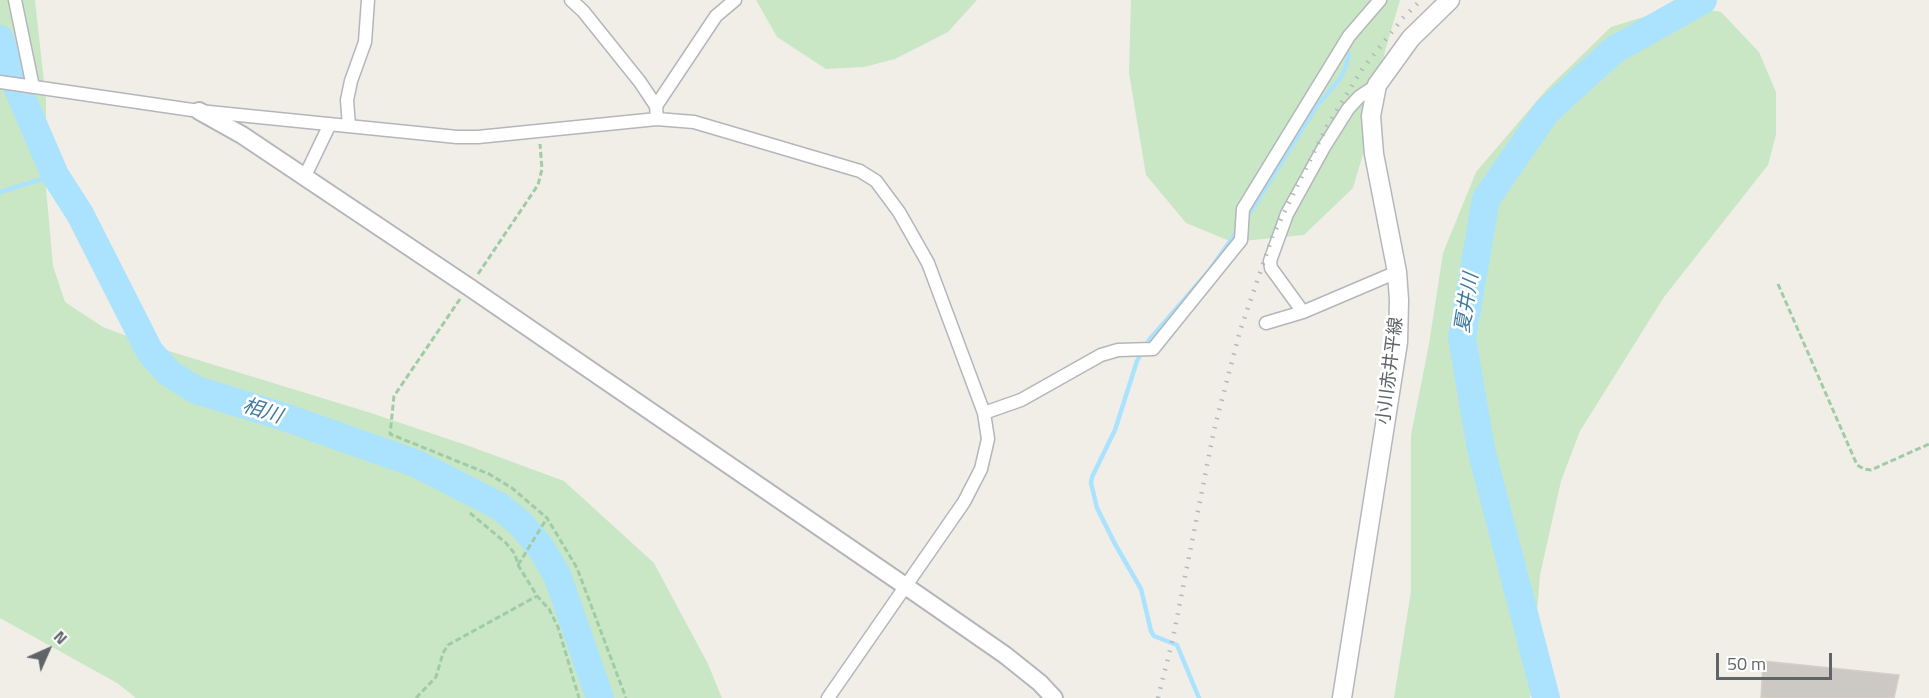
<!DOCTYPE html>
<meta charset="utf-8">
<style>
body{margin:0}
#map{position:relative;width:1929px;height:698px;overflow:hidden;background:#f1eee8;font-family:"Titillium Web",sans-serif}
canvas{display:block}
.north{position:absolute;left:18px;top:620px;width:60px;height:60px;-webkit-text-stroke:4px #fff;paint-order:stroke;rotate:45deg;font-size:16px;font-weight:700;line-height:24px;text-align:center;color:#5f6468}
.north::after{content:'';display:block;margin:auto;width:21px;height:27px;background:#5f6468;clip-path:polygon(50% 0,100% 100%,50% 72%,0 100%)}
.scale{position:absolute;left:1716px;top:653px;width:116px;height:27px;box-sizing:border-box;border:3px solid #5f6468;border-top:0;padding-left:8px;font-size:18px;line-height:21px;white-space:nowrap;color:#5f6468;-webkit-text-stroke:4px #fff;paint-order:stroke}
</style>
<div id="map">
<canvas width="1929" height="698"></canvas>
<div class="north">N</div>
<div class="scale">50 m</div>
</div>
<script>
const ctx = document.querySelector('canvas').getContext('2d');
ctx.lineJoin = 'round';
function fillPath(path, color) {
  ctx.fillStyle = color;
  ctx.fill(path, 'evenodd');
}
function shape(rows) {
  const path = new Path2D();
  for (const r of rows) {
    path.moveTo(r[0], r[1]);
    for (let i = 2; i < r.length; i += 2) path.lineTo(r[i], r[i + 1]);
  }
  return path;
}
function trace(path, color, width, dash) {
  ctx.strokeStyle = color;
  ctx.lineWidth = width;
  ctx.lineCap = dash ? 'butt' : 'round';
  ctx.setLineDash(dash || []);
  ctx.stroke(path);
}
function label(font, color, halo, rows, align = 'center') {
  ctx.font = font + ' "Titillium Web","Noto Sans JP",sans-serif';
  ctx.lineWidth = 5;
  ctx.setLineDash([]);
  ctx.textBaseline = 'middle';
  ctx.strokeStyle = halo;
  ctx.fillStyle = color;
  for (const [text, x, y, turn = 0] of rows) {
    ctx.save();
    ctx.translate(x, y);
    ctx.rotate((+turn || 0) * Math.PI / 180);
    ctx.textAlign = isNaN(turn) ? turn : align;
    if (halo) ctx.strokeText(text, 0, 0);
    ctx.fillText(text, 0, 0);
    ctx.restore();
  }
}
fillPath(shape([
 [0,0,35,0,46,100,46,188,53,266,65,302,103,327,159,348,371,413,469,446,564,481,654,563,708,664,722,698,136,698,117,683,0,618],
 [756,0,977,0,948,32,895,59,864,67,826,69,777,37],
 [1131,0,1400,0,1385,51,1369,134,1353,188,1304,235,1232,242,1186,223,1146,175,1129,73],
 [1682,5,1721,12,1759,52,1776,92,1776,135,1768,165,1664,297,1580,431,1561,481,1540,575,1530,698,1394,698,1411,591,1411,435,1429,344,1443,253,1476,172,1547,89,1611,27]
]), '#c9e7c5');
trace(shape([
 [0,192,55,175],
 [1245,221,1316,107,1339,80,1345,69,1349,54],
 [1199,698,1177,645,1154,636,1151,631,1141,589,1115,544,1097,508,1091,483,1092,477,1115,430,1137,361,1149,340,1208,272,1238,230]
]), '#abe3fe', 4.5);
trace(shape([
 [0,39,9,68,55,175,80,214,150,352,169,373,196,390,284,417,417,464,499,506,521,524,541,548,557,575,600,698],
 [1546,698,1481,449,1462,338,1486,199,1546,112,1614,50,1703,0]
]), '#abe3fe', 28);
const building = shape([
 [1763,661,1899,675,1894,698,1761,698,1763,661]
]);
fillPath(building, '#ccc9c5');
trace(building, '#d6cfc6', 1.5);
const minor = shape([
 [15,0,33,87],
 [571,0,583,11,640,82,656,106],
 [0,82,199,111,457,137,478,137,657,119,694,122,860,171,876,181,899,212,928,263,984,413,988,439,981,469,964,502,828,698],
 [657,119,656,106,716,16,735,0],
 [349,126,347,100,351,81,365,42,368,0],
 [304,178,330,124],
 [1303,312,1271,268,1270,261,1287,214,1324,147,1348,109,1359,97,1377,85],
 [1266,323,1303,312,1397,272],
 [984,413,1021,400,1101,355,1118,350,1153,349,1241,240,1243,209,1349,36,1380,0]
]);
const tertiary = shape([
 [199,111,242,135,469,287,917,594,1005,655,1040,683,1054,698]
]);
const secondary = shape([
 [1342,698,1398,342,1399,300,1397,272,1374,154,1371,116,1377,85,1411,38,1450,0]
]);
trace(minor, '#b3b6ba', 15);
trace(tertiary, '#b3b6ba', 20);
trace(secondary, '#b4b8bc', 21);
trace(shape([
 [478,274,538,185,542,169,540,144],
 [1778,284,1857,465,1864,469,1871,470,1929,444],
 [460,299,394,396,390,434,489,474,512,488,547,518,577,568,626,698],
 [470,513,506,543,515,554,518,565,537,596,549,609,558,627,579,698],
 [518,565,547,518],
 [416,698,436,677,443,653,448,645,537,596]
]), '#a0cba7', 3, [6, 3]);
trace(minor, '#fff', 12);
trace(tertiary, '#fff', 16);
trace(secondary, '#fff', 18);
trace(shape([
 [1158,698,1173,638,1214,430,1240,331,1273,235,1327,126,1363,68,1403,18,1421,0]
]), '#b6b7b8', 4.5, [1.5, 8]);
label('18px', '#5f6468', '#fff', [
 ["小川赤井平線",1391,371,-83]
]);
label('italic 20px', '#407a9f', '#fff', [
 ["夏井川",1468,303,-81],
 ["相川",262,412,18]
]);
</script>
